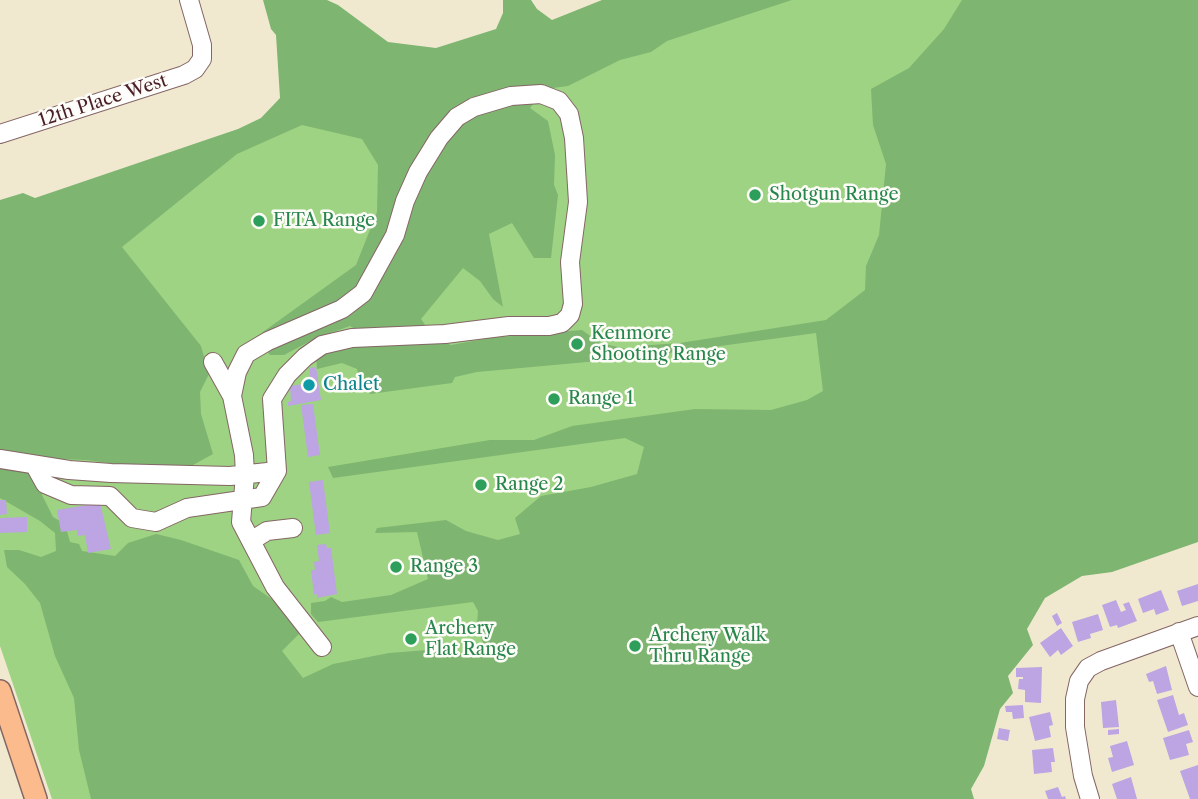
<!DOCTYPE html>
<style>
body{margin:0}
canvas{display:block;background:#f0e9d0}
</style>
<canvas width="1198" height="799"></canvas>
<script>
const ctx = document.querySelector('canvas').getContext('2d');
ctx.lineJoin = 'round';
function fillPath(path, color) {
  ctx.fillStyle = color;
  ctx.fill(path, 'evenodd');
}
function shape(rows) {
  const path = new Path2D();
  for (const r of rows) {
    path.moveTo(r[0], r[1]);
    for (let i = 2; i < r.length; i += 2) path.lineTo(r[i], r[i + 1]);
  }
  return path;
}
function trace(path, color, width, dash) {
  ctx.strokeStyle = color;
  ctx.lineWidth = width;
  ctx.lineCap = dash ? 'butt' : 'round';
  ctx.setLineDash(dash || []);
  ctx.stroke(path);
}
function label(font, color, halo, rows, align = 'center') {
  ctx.font = font + ' "Libre Caslon Text",serif';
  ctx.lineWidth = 5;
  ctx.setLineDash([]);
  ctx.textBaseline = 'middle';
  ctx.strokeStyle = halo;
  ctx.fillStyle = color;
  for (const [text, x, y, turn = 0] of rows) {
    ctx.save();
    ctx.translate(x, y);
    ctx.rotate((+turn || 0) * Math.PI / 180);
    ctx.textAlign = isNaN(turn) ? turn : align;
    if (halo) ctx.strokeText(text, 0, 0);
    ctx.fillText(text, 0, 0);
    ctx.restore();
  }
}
fillPath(shape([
 [633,0,1039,0,1198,474,414,799,52,799,0,646,0,214]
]), '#9ed383');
fillPath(shape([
 [263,0,327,0,338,5,388,42,436,48,496,29,503,13,503,0,531,0,537,9,552,20,602,0,792,0,667,41,651,52,620,60,568,86,545,89,530,108,548,121,555,155,554,185,558,195,551,258,534,258,512,223,489,234,503,307,493,299,480,281,463,268,421,319,434,338,451,345,490,338,582,330,600,343,627,349,631,358,477,372,455,377,452,383,370,394,360,381,357,369,342,363,317,369,316,354,358,346,388,346,411,339,368,337,350,326,316,338,284,355,270,355,256,337,356,265,377,212,378,165,362,139,302,125,237,154,122,247,201,346,209,374,200,392,201,414,213,454,193,465,171,471,86,460,10,457,0,454,0,200,23,193,35,198,238,129,261,118,280,98,276,35,271,29],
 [962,0,1198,0,1198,542,1112,572,1082,576,1045,598,1027,629,1033,645,1008,676,1013,693,1000,709,984,766,971,789,974,799,91,799,79,750,74,698,55,656,40,603,25,584,7,567,4,550,19,550,41,557,56,551,55,533,40,521,0,498,0,462,23,468,43,486,42,495,53,517,65,524,70,542,79,544,82,551,115,556,128,543,156,534,181,540,239,560,253,586,276,602,300,633,282,651,303,678,333,664,389,653,440,649,474,658,482,654,483,643,477,625,478,611,473,602,318,622,311,614,311,603,325,601,331,597,342,602,391,595,428,579,417,532,375,533,377,528,446,520,466,531,498,540,520,534,515,518,541,496,591,487,637,474,644,447,625,438,333,478,328,467,490,440,534,440,572,426,695,409,771,410,807,400,823,391,816,333,654,355,637,346,680,343,826,320,865,290,866,266,879,235,886,164,873,125,871,89,909,68,944,29]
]), '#7eb571');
fillPath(shape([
 [316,367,321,400,288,406,288,402,291,401,290,386,311,383,309,368],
 [313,404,320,455,308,457,301,405],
 [323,480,330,533,316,535,309,482],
 [0,500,6,500,7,514,0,515],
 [100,503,111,549,88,553,85,535,78,536,77,530,61,532,57,510],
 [27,517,27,532,0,533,0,518],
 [326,544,327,548,331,548,337,594,317,598,317,594,314,595,311,570,315,570,314,562,319,561,317,545],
 [1198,584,1198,601,1182,606,1177,591],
 [1161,590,1169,610,1156,615,1154,609,1143,613,1138,599],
 [1116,600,1121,612,1126,610,1123,604,1129,602,1137,621,1118,628,1117,625,1110,627,1102,605],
 [1057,613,1062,623,1057,626,1052,616],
 [1098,614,1103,630,1090,634,1091,638,1078,642,1072,622],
 [1061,628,1073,646,1061,655,1058,650,1050,657,1040,643],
 [1166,666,1172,690,1157,694,1153,681,1149,682,1146,674],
 [1042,667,1041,703,1025,702,1025,690,1018,689,1019,679,1023,679,1023,677,1016,677,1016,668],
 [1173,695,1179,715,1184,713,1188,725,1168,732,1157,700],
 [1116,700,1119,727,1103,728,1101,702],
 [1023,705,1024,718,1013,719,1012,712,1006,712,1005,706],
 [1050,712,1053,725,1049,726,1051,737,1035,741,1029,717],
 [999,728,1010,730,1008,741,997,739],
 [1119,729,1119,734,1108,735,1108,730],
 [1189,730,1193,742,1186,744,1189,755,1170,760,1163,738],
 [1127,741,1134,765,1112,772,1108,758,1113,757,1110,746],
 [1053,748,1055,762,1051,762,1052,772,1034,774,1032,750],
 [1198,765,1198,799,1190,799,1180,771],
 [1131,777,1137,799,1117,799,1112,784],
 [1058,787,1062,797,1065,796,1066,799,1048,799,1045,791]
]), '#bda4e3');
const minor = shape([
 [0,134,184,75,195,69,202,59,202,45,189,0],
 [213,362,232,396,244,455,245,475,241,522,275,587,322,647],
 [0,459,69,470,111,473,230,476,277,471],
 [35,466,45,484,71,495,110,496,132,518,156,522,187,508,262,497,277,471,272,399,287,375,305,357,322,345,352,338,445,334,509,326,549,326,562,323,570,315,573,304,570,262,578,202,574,138,569,114,559,101,541,94,511,96,474,107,457,117,439,138,418,172,405,201,395,235,363,293,342,309,268,341,246,354,237,372,232,396],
 [251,541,267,531,293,528],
 [1179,632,1198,687],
 [1090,799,1083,776,1075,727,1075,699,1079,681,1088,668,1101,661,1198,626]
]);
const major = shape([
 [0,691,36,799]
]);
trace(minor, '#846665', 20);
trace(major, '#846665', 24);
trace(minor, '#fff', 18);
trace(major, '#fbbb8d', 21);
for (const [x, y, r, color] of [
 [755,195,7,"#2e9e5b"],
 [259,221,7,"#2e9e5b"],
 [577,344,7,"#2e9e5b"],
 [309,385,7,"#0f9aa8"],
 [554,399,7,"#2e9e5b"],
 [481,485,7,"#2e9e5b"],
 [396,567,7,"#2e9e5b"],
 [411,639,7,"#2e9e5b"],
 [635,646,7,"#2e9e5b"]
]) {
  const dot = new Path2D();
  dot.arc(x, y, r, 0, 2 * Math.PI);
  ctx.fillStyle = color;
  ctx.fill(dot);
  trace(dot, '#fdfcf7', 2.5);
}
label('18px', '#4a1f2b', '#fdfcf7', [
 ["12th Place West",103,101,-18]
]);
label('18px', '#27864d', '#fdfcf7', [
 ["Shotgun Range",769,195],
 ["FITA Range",273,221],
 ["Kenmore",591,334],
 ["Shooting Range",591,355],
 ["Range 1",568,399],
 ["Range 2",495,485],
 ["Range 3",410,567],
 ["Archery",425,629],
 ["Flat Range",425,650],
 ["Archery Walk",649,636],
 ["Thru Range",649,657]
], 'left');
label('18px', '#0d838f', '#fdfcf7', [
 ["Chalet",323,385]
], 'left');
</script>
